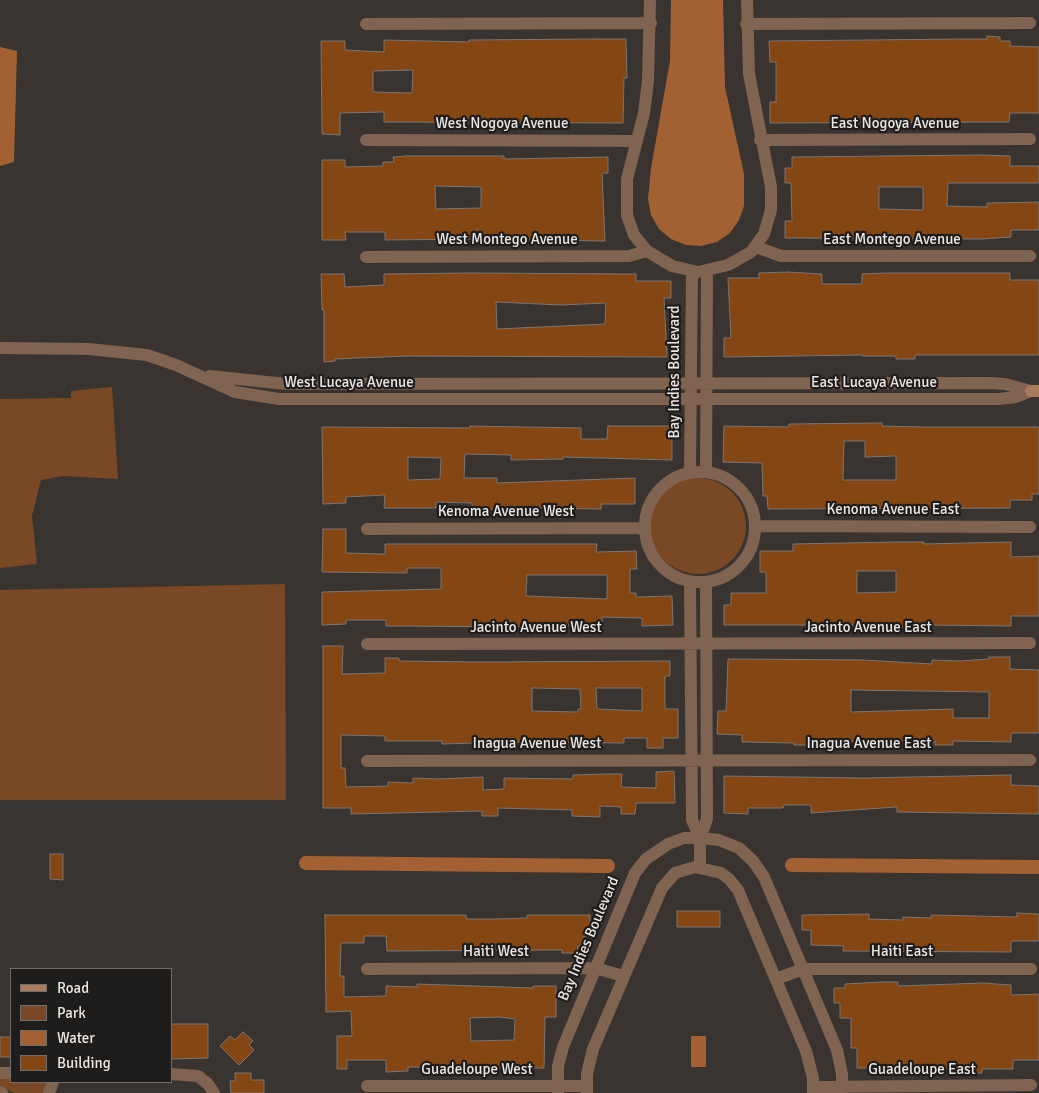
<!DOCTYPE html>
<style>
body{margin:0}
#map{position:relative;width:1039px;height:1093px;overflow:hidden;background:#3a3431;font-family:Signika,sans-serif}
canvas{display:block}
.legend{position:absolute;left:10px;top:968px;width:162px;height:115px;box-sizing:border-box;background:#1f1d1b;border:1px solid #706d6b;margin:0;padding:6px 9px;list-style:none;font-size:15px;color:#eae6e4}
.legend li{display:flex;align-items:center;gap:10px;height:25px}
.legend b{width:25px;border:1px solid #706d6b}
</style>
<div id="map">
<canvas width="1039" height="1093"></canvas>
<ul class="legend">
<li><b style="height:6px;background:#a97b5d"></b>Road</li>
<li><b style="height:14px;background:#7a4825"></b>Park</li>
<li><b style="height:14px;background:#a36133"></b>Water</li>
<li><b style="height:14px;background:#844613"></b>Building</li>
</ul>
</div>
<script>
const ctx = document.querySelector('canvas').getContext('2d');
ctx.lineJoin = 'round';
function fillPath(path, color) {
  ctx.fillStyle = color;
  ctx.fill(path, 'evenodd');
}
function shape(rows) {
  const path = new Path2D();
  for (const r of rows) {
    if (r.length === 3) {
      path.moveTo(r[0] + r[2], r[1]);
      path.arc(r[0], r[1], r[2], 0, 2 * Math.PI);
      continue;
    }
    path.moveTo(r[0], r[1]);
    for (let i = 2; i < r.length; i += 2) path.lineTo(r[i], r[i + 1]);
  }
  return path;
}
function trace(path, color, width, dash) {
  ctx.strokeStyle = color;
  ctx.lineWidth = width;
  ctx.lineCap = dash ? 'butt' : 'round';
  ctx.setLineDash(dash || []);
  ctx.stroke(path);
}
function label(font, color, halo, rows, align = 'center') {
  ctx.font = font + ' Signika,sans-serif';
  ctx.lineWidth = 4.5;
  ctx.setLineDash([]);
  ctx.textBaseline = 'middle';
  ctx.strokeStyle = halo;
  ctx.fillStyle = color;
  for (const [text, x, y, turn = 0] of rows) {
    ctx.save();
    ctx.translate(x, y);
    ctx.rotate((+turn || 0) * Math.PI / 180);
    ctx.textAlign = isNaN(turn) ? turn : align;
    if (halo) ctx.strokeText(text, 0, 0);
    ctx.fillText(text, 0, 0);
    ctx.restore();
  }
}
fillPath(shape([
 [112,387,118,479,63,476,41,480,32,516,37,564,0,568,0,399,71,398,71,391],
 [698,526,48],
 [285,584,286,800,0,800,0,590],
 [0,1078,11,1078,11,1082,47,1082,43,1093,15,1093,0,1087]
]), '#7a4825');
fillPath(shape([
 [671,0,723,0,725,87,744,174,744,206,739,220,730,233,717,242,701,246,686,245,671,239,659,229,651,215,648,199,651,168,670,61],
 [0,47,17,51,14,162,0,166],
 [691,1036,706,1036,706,1067,691,1067]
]), '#a36133');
trace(shape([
 [306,863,608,866],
 [792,865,1039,867]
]), '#a36133', 14);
const building = shape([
 [987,36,1000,37,1000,41,1010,41,1010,46,1039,47,1039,113,1010,113,1009,122,770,123,770,102,776,102,776,62,770,62,769,41,964,39,987,39,987,36],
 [594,39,626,39,627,78,624,78,623,123,384,122,384,112,340,113,340,135,322,134,321,41,345,41,345,50,384,52,384,40,469,42,469,40,594,39],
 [413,70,412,93,373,92,373,71,413,70],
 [981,155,1010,156,1010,166,1039,166,1039,183,948,183,947,206,987,207,987,203,1039,202,1039,230,1011,230,1011,237,982,239,785,238,785,221,792,221,791,183,785,183,785,168,792,168,792,157,981,155],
 [879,187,923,187,923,210,879,209,879,187],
 [406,156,504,156,504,159,608,157,608,173,602,173,605,241,475,239,385,240,385,232,345,232,346,240,322,240,322,160,345,160,345,167,383,166,383,162,394,162,393,157,406,156],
 [435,186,481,187,481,208,436,209,435,186],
 [788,272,822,274,822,284,862,284,862,274,886,273,1010,273,1010,280,1039,280,1039,355,915,355,915,359,896,359,896,356,862,356,862,355,724,357,724,338,731,338,728,278,759,278,759,273,788,272],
 [469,273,636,274,636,281,671,281,671,298,664,298,667,357,407,356,335,359,335,361,324,362,324,310,322,310,321,274,344,274,345,287,384,285,384,274,469,273],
 [496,302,561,305,606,303,605,324,497,329,496,302],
 [882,423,882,426,921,427,1039,427,1039,494,1032,494,1032,500,1010,500,1010,508,768,509,767,496,763,496,762,463,723,462,724,426,789,427,789,424,882,423],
 [844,441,865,441,865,457,896,456,896,480,843,480,844,441],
 [470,426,581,428,581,439,607,439,608,426,672,426,672,460,563,457,563,459,511,460,511,455,465,454,464,478,497,478,497,483,635,478,635,504,601,504,601,509,534,508,534,511,504,511,504,509,472,510,472,503,436,502,436,508,384,508,385,495,346,497,346,503,323,504,322,427,470,428,470,426],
 [408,457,441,458,440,479,408,480,408,457],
 [323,529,346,529,346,553,385,554,385,544,597,544,596,552,636,551,637,569,630,569,630,593,636,593,636,597,672,596,673,625,642,626,642,618,602,617,602,626,568,625,568,627,386,626,386,620,346,620,346,624,322,625,322,592,441,589,441,568,407,568,407,573,322,572,323,529],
 [527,575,607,575,607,599,526,596,527,575],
 [897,542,924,542,924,544,1011,542,1011,557,1039,556,1039,616,1011,616,1011,626,927,625,898,628,897,625,724,625,724,605,731,605,731,593,766,593,766,572,760,572,760,551,793,551,793,544,897,542],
 [857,571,896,571,896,592,857,593,857,571],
 [323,646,343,646,342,674,385,673,385,658,399,658,399,661,479,662,670,661,670,676,665,676,665,709,678,709,678,738,663,738,663,748,647,748,647,738,624,738,624,743,508,742,442,744,442,741,385,741,385,736,341,735,341,768,345,768,346,787,388,786,388,782,413,783,413,778,437,779,483,777,483,790,504,789,504,778,573,779,573,775,607,774,622,774,621,787,656,788,656,772,674,771,675,803,636,803,635,814,621,814,621,807,600,806,600,817,572,816,572,810,498,808,498,816,482,816,482,811,351,814,351,808,323,808,323,646],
 [532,688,580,689,581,709,578,709,578,712,532,711,532,688],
 [596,688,642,688,642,711,597,709,596,688],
 [989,657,1010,657,1010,669,1039,670,1039,733,1011,733,1011,742,953,741,953,745,935,745,935,742,892,741,819,742,819,745,794,745,794,743,742,742,742,735,717,734,718,711,726,711,728,659,863,660,932,664,932,660,960,661,989,659,989,657],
 [851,690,989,692,989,718,953,718,953,709,851,712,851,690],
 [1011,775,1011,785,1039,786,1039,814,897,812,897,807,811,813,811,805,784,805,783,808,748,808,748,814,724,813,724,776,862,778,1011,775],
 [50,854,63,854,63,880,50,879,50,854],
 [677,911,720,911,720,927,677,927,677,911],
 [1017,913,1039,914,1039,941,1011,941,1011,952,843,951,844,946,811,945,811,930,802,930,802,915,869,914,869,919,903,920,903,917,931,918,931,915,1017,917,1017,913],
 [325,915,466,915,466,919,498,919,527,918,527,915,590,915,590,936,584,936,584,946,578,946,577,953,562,953,562,950,387,951,386,936,364,936,364,943,341,943,340,976,344,976,344,997,386,996,386,986,417,987,417,984,533,988,533,986,556,986,556,1017,545,1017,544,1068,408,1067,408,1071,386,1072,386,1060,347,1060,347,1069,337,1069,337,1036,352,1036,351,1011,326,1012,325,915],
 [499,1017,515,1019,514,1040,471,1041,470,1018,499,1017],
 [882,982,898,982,898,986,983,983,1011,985,1011,995,1039,994,1039,1060,1013,1060,1013,1069,982,1069,982,1073,964,1073,964,1068,857,1068,857,1048,851,1048,851,1018,840,1018,840,1003,834,1003,834,988,845,988,845,984,882,982],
 [171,1024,208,1024,208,1058,171,1059,171,1024],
 [243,1032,253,1041,249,1045,254,1050,239,1065,220,1046,230,1036,235,1040,243,1032],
 [0,1037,11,1037,11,1057,0,1057,0,1037],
 [235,1073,251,1073,251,1080,264,1080,264,1093,231,1093,230,1081,235,1081,235,1073]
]);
fillPath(building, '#844613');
trace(building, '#7c7571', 1);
trace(shape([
 [650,0,648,81,644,113,627,179,627,215,634,235,647,251,672,266,698,272,728,265,751,252,764,234,771,210,771,187,749,74,747,0],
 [366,24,651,23],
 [746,24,1030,23],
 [366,140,637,141],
 [760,140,1030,139],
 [756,247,781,256,1030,256],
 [366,257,629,256,647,251],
 [0,348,89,349,147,355,176,365,235,392,279,399,999,399,1016,397,1031,391],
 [210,376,286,384,990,383,1005,384,1031,391],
 [706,472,707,271],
 [700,527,55],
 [690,473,692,271],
 [755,526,1030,527],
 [367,529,645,528],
 [690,581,692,820,700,838],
 [367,644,1030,643],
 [367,761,1030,760],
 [700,867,700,838,707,819,706,582],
 [367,969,595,968,623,976],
 [776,979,803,969,1031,969],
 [0,1073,11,1073],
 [171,1074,198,1076,208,1084,214,1093],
 [367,1086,586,1086],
 [814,1087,1031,1085],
 [0,1092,2,1093],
 [49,1093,53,1082],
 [558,1093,558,1066,563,1047,635,873,646,859,668,844,684,838,700,838,719,840,739,848,753,861,764,877,837,1050,842,1074,842,1093],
 [587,1093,587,1074,593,1049,662,888,675,873,695,867,721,873,729,879,738,890,806,1051,813,1078,813,1093]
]), '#806350', 12);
trace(shape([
 [1031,391,1039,391]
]), '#a97b5d', 12);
label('15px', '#eae6e4', '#1f1d1b', [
 ["West Nogoya Avenue",502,124],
 ["East Nogoya Avenue",895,124],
 ["West Montego Avenue",507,240],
 ["East Montego Avenue",892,240],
 ["Bay Indies Boulevard",675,372,-90],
 ["West Lucaya Avenue",349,383],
 ["East Lucaya Avenue",874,383],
 ["Kenoma Avenue East",893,510],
 ["Kenoma Avenue West",506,512],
 ["Jacinto Avenue West",536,628],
 ["Jacinto Avenue East",868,628],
 ["Inagua Avenue West",537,744],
 ["Inagua Avenue East",869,744],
 ["Bay Indies Boulevard",589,939,-67],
 ["Haiti West",496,952],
 ["Haiti East",902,952],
 ["Guadeloupe West",477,1070],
 ["Guadeloupe East",922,1070]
]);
</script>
